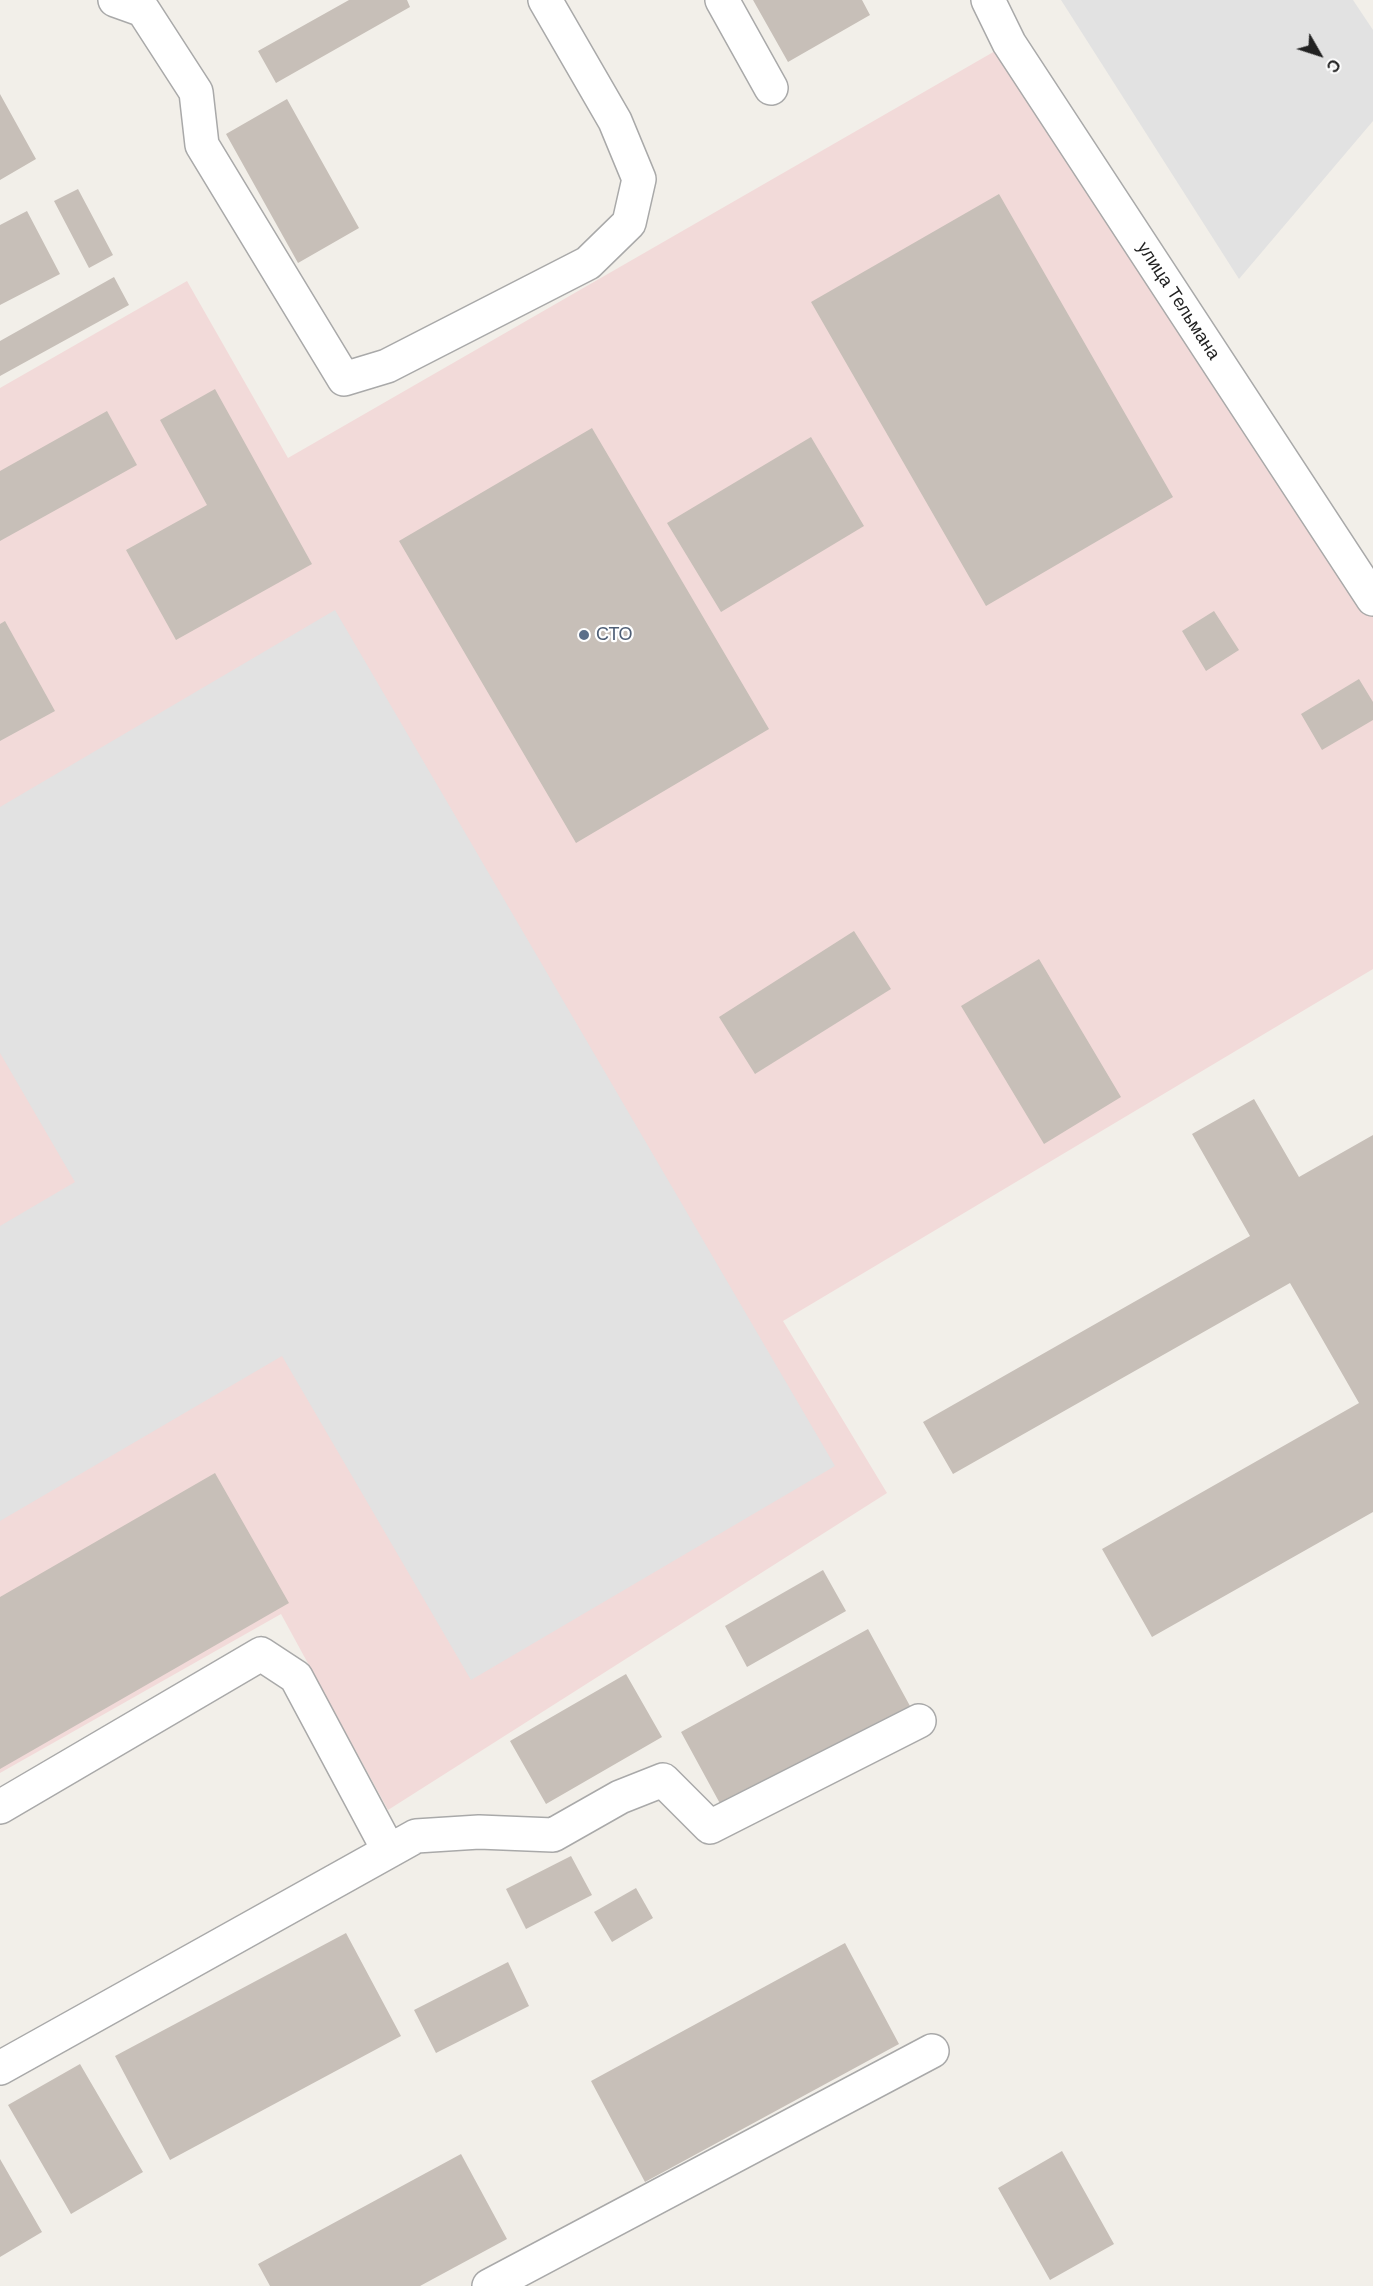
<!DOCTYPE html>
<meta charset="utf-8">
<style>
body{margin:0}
#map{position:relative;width:1373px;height:2286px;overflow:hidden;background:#f2efe9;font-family:Arial,sans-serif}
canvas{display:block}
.north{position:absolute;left:1289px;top:24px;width:60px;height:60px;-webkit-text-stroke:4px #fff;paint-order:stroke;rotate:129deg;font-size:16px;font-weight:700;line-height:24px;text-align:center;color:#222}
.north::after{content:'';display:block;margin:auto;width:21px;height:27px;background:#222;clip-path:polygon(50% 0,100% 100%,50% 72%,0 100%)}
</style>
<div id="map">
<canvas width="1373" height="2286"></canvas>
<div class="north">С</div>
</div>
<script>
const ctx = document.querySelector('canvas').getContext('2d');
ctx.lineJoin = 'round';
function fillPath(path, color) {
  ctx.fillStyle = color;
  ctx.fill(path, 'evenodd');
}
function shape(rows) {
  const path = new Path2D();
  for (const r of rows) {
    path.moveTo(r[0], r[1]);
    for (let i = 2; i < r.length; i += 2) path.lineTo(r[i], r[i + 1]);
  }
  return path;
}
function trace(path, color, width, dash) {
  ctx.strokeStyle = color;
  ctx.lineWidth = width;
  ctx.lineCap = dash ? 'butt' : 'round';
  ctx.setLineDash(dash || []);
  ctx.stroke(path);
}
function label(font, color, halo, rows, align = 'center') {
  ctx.font = font + ' Arial,sans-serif';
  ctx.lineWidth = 4.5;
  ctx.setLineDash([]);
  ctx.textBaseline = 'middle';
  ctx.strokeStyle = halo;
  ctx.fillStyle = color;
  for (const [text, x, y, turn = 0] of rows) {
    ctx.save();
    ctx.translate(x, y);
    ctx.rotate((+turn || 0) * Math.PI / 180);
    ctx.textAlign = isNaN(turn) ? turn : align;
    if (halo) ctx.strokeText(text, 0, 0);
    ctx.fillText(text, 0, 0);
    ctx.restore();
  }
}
fillPath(shape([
 [1009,43,1373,599,1373,969,783,1321,887,1493,388,1810,281,1614,0,1773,0,388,187,281,288,458]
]), '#f2dad9');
fillPath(shape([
 [1061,0,1353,0,1373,30,1373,121,1239,279],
 [335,610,835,1466,471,1680,282,1356,0,1521,0,1226,75,1182,0,1053,0,807]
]), '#e2e2e2');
fillPath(shape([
 [349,0,407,0,410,7,276,83,258,51],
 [753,0,862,0,870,15,788,62],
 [0,94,36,159,0,180],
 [287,99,359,228,298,263,226,134],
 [78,189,113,255,89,268,54,201],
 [999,194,1173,497,986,606,811,302],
 [27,211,60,274,0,305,0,225],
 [114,277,129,305,0,376,0,341],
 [215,389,312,564,176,640,126,550,207,505,160,420],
 [107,411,137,465,0,541,0,471],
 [592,428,769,729,576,843,399,541],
 [811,437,864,526,721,612,667,523],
 [1214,611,1239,650,1206,671,1182,631],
 [5,621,55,711,0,741,0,624],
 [1359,679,1373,702,1373,720,1322,750,1301,714],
 [854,931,891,989,755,1074,719,1017],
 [1039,959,1121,1097,1044,1144,961,1006],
 [1254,1099,1299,1177,1373,1135,1373,1512,1152,1637,1102,1549,1359,1403,1290,1283,953,1474,923,1422,1250,1236,1192,1134],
 [215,1473,289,1603,0,1769,0,1597],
 [823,1570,846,1611,747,1667,725,1626],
 [868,1629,910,1706,723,1809,681,1732],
 [626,1674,662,1737,546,1804,510,1741],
 [571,1856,592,1895,526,1929,506,1889],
 [636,1888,653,1918,612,1942,594,1912],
 [346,1933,401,2036,170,2160,115,2056],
 [845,1943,899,2044,645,2182,591,2081],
 [508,1962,529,2006,436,2053,414,2010],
 [80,2064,143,2172,71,2214,8,2105],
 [1062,2151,1114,2244,1050,2280,998,2188],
 [461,2154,507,2239,420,2286,270,2286,258,2264],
 [0,2159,42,2232,0,2257]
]), '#c7bfb8');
const minor = shape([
 [115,0,143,10,196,92,202,145,344,379,387,366,588,263,629,223,639,179,615,121,545,0],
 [722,0,771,88],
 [988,0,1009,43,1373,599],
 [0,1807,261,1654,296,1677,389,1851],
 [0,2068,416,1836,479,1832,553,1835,620,1797,663,1780,710,1827,919,1721],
 [489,2286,932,2051]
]);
trace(minor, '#a9a9a9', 36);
trace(minor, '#fff', 33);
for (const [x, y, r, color] of [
 [584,635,6,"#5c6f8a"]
]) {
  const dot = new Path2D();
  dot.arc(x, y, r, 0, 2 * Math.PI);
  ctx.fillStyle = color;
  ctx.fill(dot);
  trace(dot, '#fff', 2);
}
label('18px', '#222', '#fff', [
 ["улица Тельмана",1178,301,57]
]);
label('18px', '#4e5e75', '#fff', [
 ["СТО",596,635]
], 'left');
</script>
